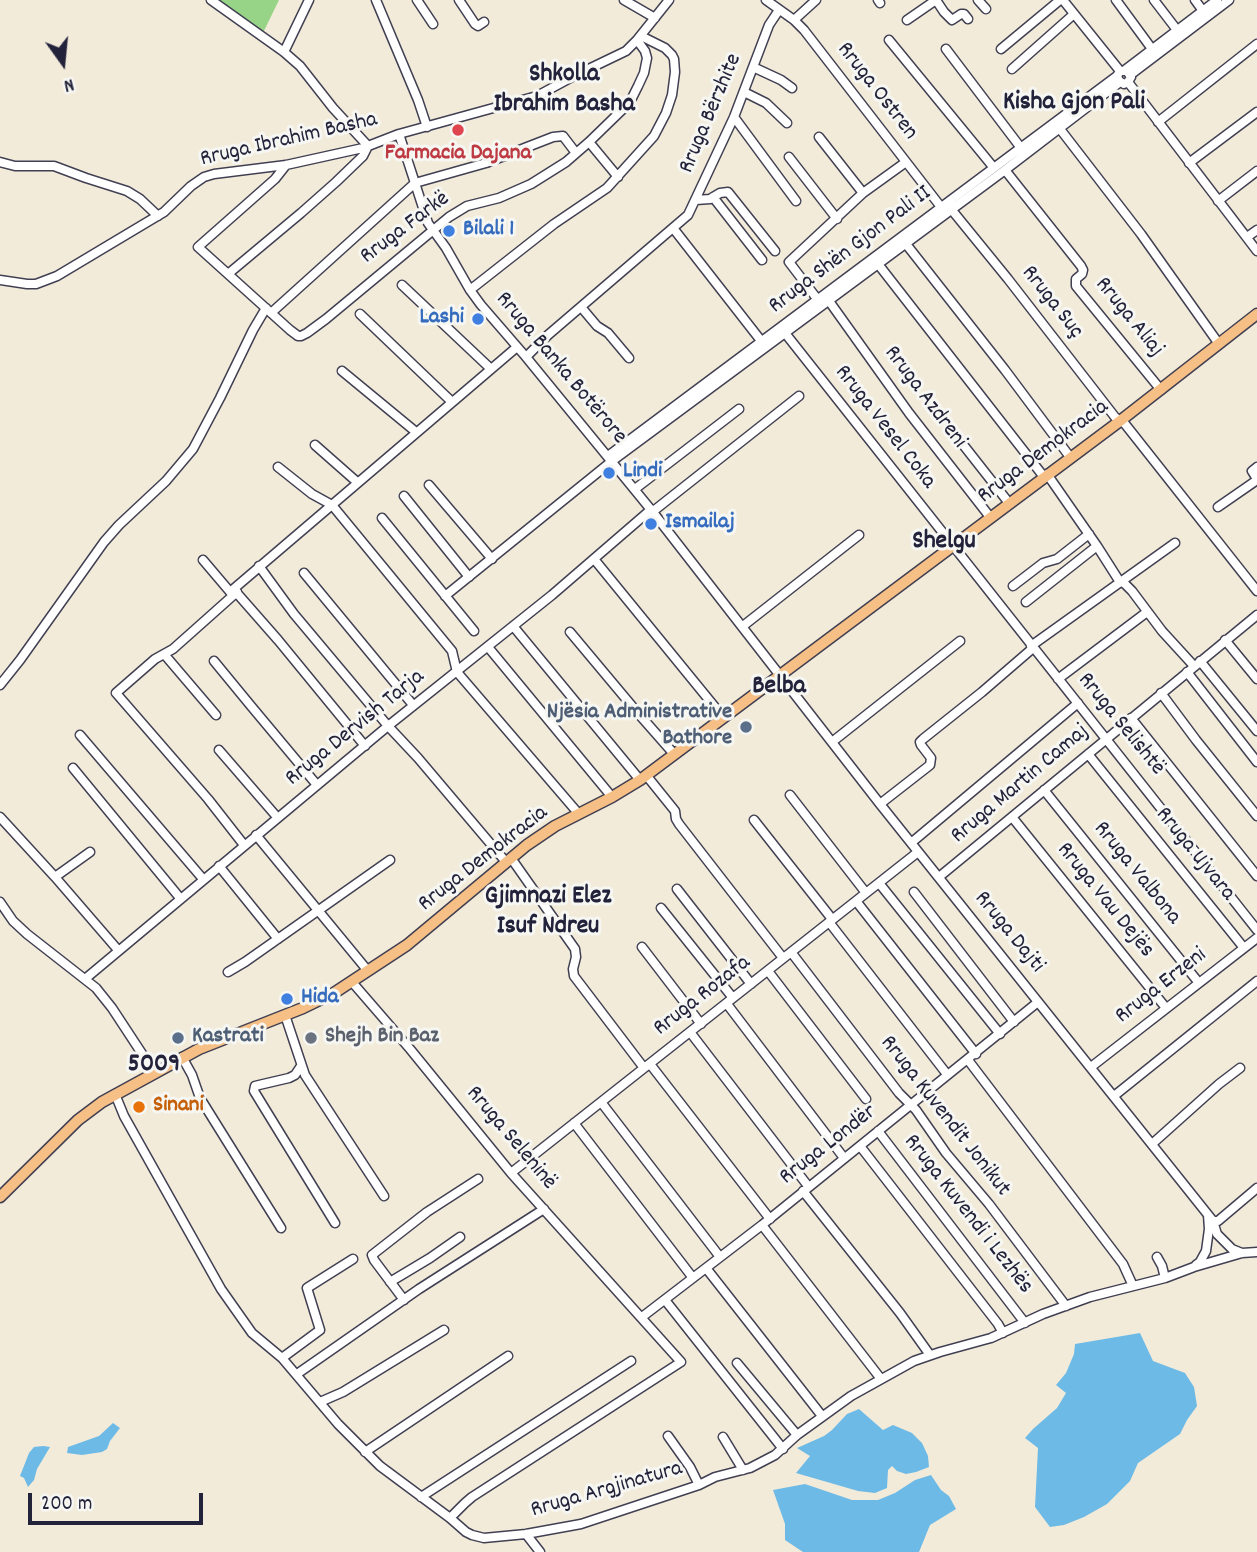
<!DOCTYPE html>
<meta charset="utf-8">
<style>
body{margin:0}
#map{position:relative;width:1257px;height:1552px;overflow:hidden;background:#f3ebda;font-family:Dekko,sans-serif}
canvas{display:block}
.north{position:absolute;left:28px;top:28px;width:70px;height:70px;-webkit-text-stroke:5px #f6f6f2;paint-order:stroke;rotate:165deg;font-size:19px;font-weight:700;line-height:28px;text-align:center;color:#22223b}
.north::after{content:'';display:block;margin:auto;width:24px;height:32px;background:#22223b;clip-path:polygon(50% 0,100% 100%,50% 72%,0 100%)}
.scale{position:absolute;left:28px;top:1493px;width:175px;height:32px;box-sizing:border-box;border:4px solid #22223b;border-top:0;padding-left:9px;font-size:21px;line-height:24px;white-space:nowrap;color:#22223b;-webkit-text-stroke:5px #f6f6f2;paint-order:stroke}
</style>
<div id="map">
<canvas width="1257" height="1552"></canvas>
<div class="north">N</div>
<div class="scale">200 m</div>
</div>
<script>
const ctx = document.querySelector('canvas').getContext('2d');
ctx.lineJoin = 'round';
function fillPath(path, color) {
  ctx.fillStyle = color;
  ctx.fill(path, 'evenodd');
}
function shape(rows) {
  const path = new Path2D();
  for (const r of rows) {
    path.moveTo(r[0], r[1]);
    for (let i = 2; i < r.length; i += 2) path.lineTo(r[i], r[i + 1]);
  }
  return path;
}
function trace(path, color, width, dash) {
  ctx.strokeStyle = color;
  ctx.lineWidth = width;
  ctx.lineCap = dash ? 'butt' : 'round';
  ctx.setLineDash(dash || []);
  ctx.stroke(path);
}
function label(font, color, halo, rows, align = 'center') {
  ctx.font = font + ' Dekko,sans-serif';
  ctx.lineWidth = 6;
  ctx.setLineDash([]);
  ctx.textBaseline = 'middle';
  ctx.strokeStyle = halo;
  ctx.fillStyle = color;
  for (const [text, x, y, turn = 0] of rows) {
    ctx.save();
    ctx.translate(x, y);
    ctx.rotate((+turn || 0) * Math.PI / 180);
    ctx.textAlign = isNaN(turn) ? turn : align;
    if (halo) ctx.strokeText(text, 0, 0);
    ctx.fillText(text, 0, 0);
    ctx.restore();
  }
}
fillPath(shape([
 [215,0,279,0,262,35]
]), '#98d488');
fillPath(shape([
 [1140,1333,1153,1361,1185,1373,1194,1387,1197,1406,1187,1420,1180,1434,1138,1463,1130,1481,1107,1504,1084,1517,1064,1525,1050,1527,1035,1507,1038,1448,1025,1438,1033,1429,1057,1408,1066,1393,1056,1385,1066,1373,1074,1354,1075,1344],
 [859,1409,883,1430,893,1425,912,1433,922,1443,928,1456,929,1467,916,1472,906,1474,897,1471,892,1466,888,1470,887,1488,875,1493,858,1491,796,1473,810,1456,797,1448,824,1436,832,1430,847,1414],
 [113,1423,120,1428,110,1441,107,1449,102,1452,82,1455,67,1453,68,1447,99,1436],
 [43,1446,50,1447,37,1469,34,1480,28,1487,24,1478,20,1476,29,1453,34,1447],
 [931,1475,941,1490,949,1496,956,1509,930,1525,919,1552,803,1552,785,1540,785,1524,773,1490,805,1484,852,1500,878,1500,895,1493,915,1480]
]), '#6dbae7');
const minor = shape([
 [211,0,284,52,300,66,333,108,368,146,363,156,336,182,301,213,228,274],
 [376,0,418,100,427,127],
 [417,0,433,24],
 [459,0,475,24,478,26,484,22],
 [624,0,655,18],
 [766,0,794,20,804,30,941,207,944,208],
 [878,0,880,3],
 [936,0,944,12,952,20,961,14,964,14,968,19],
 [978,0,986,9],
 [1063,0,1120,71],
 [1116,0,1152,49],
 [1154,0,1177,30],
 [1195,0,1203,11],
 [794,20,816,0],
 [907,20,936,0],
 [889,40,994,168],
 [946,49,1021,148],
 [1001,49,1060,0],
 [284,52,309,0],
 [753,67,781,80,792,88],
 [1012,69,1074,14],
 [1125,70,1217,0],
 [1130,75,1229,0],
 [1128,82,1257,251],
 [744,92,766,103,787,123],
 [734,117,796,201],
 [1158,122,1257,44],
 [1060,129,1141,234,1219,344],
 [399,134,428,223,446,248,470,290,481,305,526,357,652,511,880,804,1213,1221,1217,1234,1232,1249,1242,1253],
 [819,137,863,193],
 [589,142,618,177],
 [789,157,837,219],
 [0,162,15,166,54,166,86,178,127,191,140,199,158,216],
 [1189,163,1257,112],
 [286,165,275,179,198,247,290,330,298,336,301,336,307,333,326,319,449,217,467,206,499,198,531,184,566,162,589,142,623,109,631,100,638,86,644,73,647,58,645,51,637,40],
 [1005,170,1081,266,1083,270,1082,274,1076,279,1076,286,1161,390],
 [713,197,762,260],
 [696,200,710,199,720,193,728,192,775,251],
 [1218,201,1257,171],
 [951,209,1008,279,1115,417,1125,424,1257,591],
 [673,228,762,342],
 [1247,237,1257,230],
 [906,244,1005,370,1070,457],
 [878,264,1044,477],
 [0,280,27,284,36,284,57,276,164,212,191,186,204,177,214,174,286,165,363,148,399,134,537,96,574,76,626,51,637,40,669,0],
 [402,285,491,369],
 [470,290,554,224,607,188,654,136,666,113,672,95,675,72,674,59,672,55,665,48,641,36],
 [818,300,789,262,863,193,906,162],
 [829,301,909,413,990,517],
 [581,307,597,326,608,333,629,358],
 [271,313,415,183,486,163,553,137,563,136,576,153],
 [360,314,452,402],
 [785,333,1257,930],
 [526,357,548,335,688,215,734,117,769,25,779,10],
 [342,371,416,432],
 [950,428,1009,503],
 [315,445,357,482],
 [608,456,1117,76,1120,71,1127,71,1131,77,1128,82,1124,84,1119,81,1117,76],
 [278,467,312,494,332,505,452,651,457,672,578,813],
 [1257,467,1252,471,1257,479],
 [1047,474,1097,546,1118,579,1125,584,1132,591,1162,631,1194,666],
 [429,485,492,559],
 [635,489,739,409],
 [404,496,469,577],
 [1218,507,1257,480],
 [382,518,474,631],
 [594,559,723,717],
 [203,560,231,593],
 [259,566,294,614,388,726,418,758,506,862],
 [304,573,413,705],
 [1013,586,1043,563,1057,559,1089,534],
 [235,591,278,640,365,746],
 [230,592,517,347],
 [237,592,173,649,155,659,116,693,208,799,244,845],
 [445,596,612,461,1005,170,1120,82],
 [1026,602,1097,546],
 [513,626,640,780],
 [743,626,859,535],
 [570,632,637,712,674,754],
 [1225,640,1257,679],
 [1031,646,1175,543],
 [488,647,612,797],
 [164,654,216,715],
 [214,661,251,706,317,785],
 [1200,661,1257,731],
 [1187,672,1257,762],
 [1058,679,1147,612],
 [0,685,20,660,104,542,119,525,166,481,193,449,220,398,253,330,266,308],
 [1161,693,1196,740,1257,816],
 [1131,718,1257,876],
 [80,735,203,879],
 [832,742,960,641],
 [219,750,277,817],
 [1088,754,1244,948],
 [73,768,180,898],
 [646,775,675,811,676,819,679,824,783,958],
 [1044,790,1199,983],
 [790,795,866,893],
 [880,804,930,765,931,758,921,745,920,742,923,739,982,692,1033,648],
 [0,817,55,877,118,950],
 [1012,817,1166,1008],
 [754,820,832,919],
 [256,835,368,971],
 [911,843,1078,703],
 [511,858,575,949,576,957,573,969,574,976,644,1068],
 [219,866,278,939],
 [55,877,90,852],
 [939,877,1257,615],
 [879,883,1000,1034],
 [677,889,751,984],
 [914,892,1014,1022],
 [856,901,976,1054],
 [0,902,13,921,27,934,96,988,112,1008,154,1072],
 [661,908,733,998],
 [829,922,946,1073],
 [642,947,701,1024],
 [791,952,899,1093,916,1110,946,1153,989,1204,1066,1306],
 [768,971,866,1099],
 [228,972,245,962,390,860],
 [85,979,388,726,552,595,647,513,656,509,799,396],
 [352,982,410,1049,511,1173,681,1362,472,1497,465,1503,450,1518],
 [727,1004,844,1158],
 [285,1015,305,1075,384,1196],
 [690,1032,808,1186],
 [182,1057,192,1075,200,1098,281,1228],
 [968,1060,1123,1264,1133,1286],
 [650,1064,770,1219],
 [301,1066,295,1075,289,1078,259,1085,255,1086,254,1091,335,1223],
 [1091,1067,1257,938],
 [115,1094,124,1116,221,1289,252,1333,282,1358,338,1424,380,1466,450,1518,466,1532,472,1535,484,1538,526,1534,581,1524,699,1485,715,1477,750,1468,775,1455,797,1435,851,1396,914,1361,940,1352,991,1338,1043,1314,1090,1297,1165,1278,1194,1267,1242,1253,1257,1252],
 [1114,1096,1257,981],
 [601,1102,720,1257],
 [574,1123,693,1278],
 [878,1131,1025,1323],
 [1152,1144,1219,1084,1240,1068],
 [860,1146,998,1324,1003,1333],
 [511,1173,918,852],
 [803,1191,900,1313,930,1355],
 [1213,1221,1218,1221,1257,1188],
 [762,1225,881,1379],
 [1157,1257,1162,1266,1165,1278],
 [1196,1265,1200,1262,1206,1251,1209,1229,1208,1215],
 [706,1268,822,1416],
 [390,1282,430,1258,460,1237],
 [404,1300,374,1260,372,1255,427,1212,478,1179],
 [665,1300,783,1449],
 [642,1317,762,1225,1038,1002],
 [282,1358,320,1330,307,1288,353,1259],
 [737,1363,797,1435],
 [297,1374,419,1289,544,1209],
 [320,1402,343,1392,444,1330],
 [668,1436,690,1467,699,1485],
 [723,1437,743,1470],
 [365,1452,508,1356],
 [421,1497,631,1361],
 [526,1534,540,1552]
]);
const major = shape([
 [0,1197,78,1120,102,1102,199,1049,303,1008,334,993,407,945,527,845,555,826,612,797,640,780,1120,421,1257,314]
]);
trace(minor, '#414053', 11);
trace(major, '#414053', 13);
trace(minor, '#fff', 8);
trace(major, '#f5bf86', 10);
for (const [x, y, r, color] of [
 [458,130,7,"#e0444e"],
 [449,231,7,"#3f7fe0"],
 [478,319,7,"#3f7fe0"],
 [609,473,7,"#3f7fe0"],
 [651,524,7,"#3f7fe0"],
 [746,727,7,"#5c6f8a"],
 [287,999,7,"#3f7fe0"],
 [178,1038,7,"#5c6f8a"],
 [311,1038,7,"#6b7280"],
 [139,1107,7,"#e8710a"]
]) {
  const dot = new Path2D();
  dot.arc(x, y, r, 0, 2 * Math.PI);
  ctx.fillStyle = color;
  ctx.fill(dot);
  trace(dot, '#f6f6f2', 2.5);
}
label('23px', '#22223b', '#f6f6f2', [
 ["Rruga Ostren",876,92,52],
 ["Rruga Bërzhite",712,114,-67],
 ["Rruga Ibrahim Basha",289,141,-13],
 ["Rruga Farkë",406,229,-37],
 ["Rruga Shën Gjon Pali II",851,251,-37],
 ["Rruga Suç",1051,303,52],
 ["Rruga Aliaj",1128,318,51],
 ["Rruga Banka Botërore",560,369,50],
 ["Rruga Azdreni",924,398,53],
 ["Rruga Vesel Coka",884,428,52],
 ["Rruga Demokracia",1044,453,-37],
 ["Rruga Selishtë",1120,725,51],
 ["Rruga Dervish Tarja",356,729,-39],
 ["Rruga Martin Camaj",1021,785,-40],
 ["Rruga Ujvara",1194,855,51],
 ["Rruga Demokracia",484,860,-38],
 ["Rruga Valbona",1136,874,51],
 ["Rruga Vau Dejës",1104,901,51],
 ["Rruga Dajti",1008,933,51],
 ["Rruga Erzeni",1162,987,-38],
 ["Rruga Rozafa",703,997,-38],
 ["Rruga Kuvendit Jonikut",944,1117,52],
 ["Rruga Seleninë",510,1139,50],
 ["Rruga Londër",829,1146,-38],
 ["Rruga Kuvendi i Lezhës",967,1215,52],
 ["Rruga Argjinatura",607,1491,-16]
]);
label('bold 23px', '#be3a42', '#f6f6f2', [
 ["Farmacia Dajana",458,155]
]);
label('bold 23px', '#366cbe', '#f6f6f2', [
 ["Bilali 1",463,231],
 ["Lashi",464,319,"right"],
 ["Lindi",623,473],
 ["Ismailaj",665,524],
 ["Hida",301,999]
], 'left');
label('bold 23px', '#4e5e75', '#f6f6f2', [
 ["Njësia Administrative",732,714],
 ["Bathore",732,740],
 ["Kastrati",192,1038,"left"]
], 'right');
label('bold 23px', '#5b616d', '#f6f6f2', [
 ["Shejh Bin Baz",325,1038]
], 'left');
label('bold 23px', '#c56008', '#f6f6f2', [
 ["Sinani",153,1107]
], 'left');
label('bold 26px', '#22223b', '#f6f6f2', [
 ["Shkolla",564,76],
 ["Ibrahim Basha",564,106],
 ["Kisha Gjon Pali",1074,104],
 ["Shelgu",944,543],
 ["Belba",779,688],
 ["Gjimnazi Elez",548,898],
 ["Isuf Ndreu",548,928],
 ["5009",154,1066]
]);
</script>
